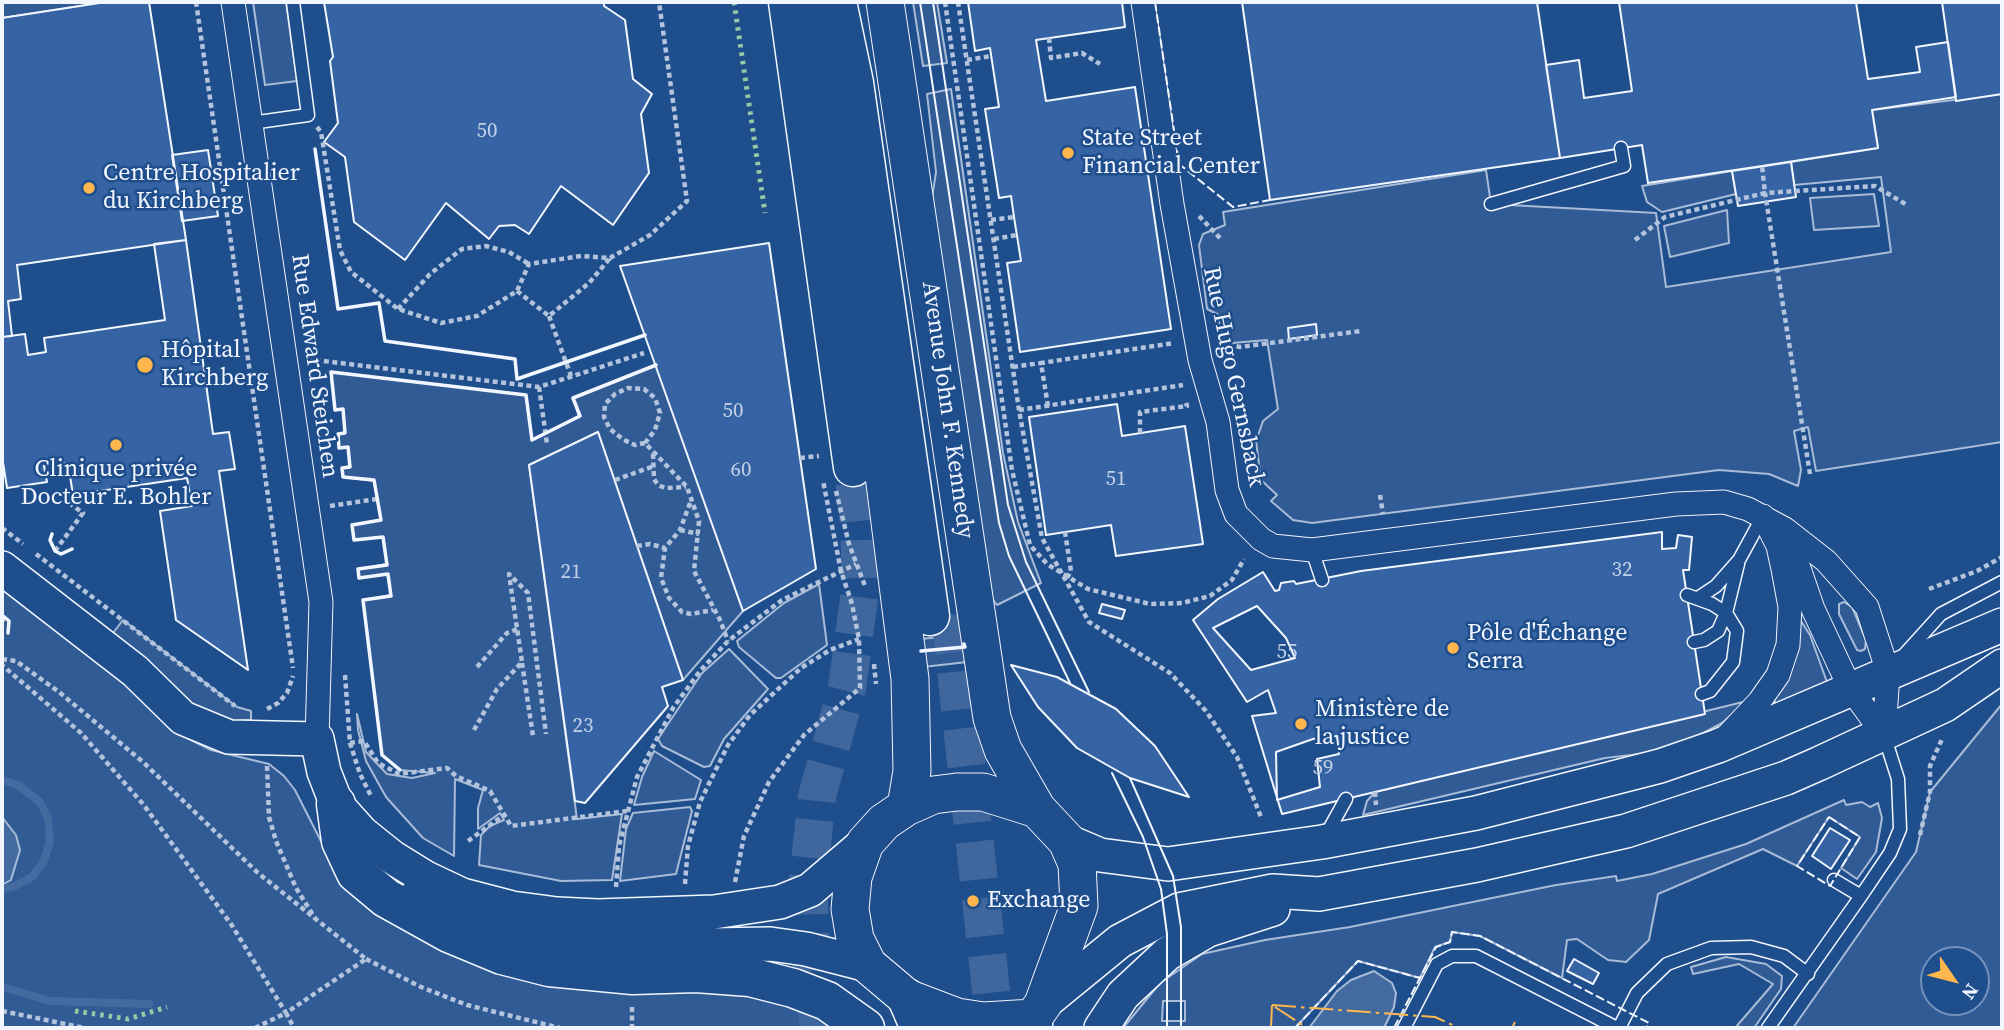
<!DOCTYPE html>
<meta charset="utf-8">
<style>
body{margin:0}
#map{position:relative;width:2004px;height:1030px;overflow:hidden;background:#1f4e8c;font-family:"Source Serif 4",serif}
canvas{display:block}
.frame{position:absolute;inset:0;border:4px solid #f2f6ff;pointer-events:none}
.north{position:absolute;left:1920px;top:946px;width:70px;height:70px;box-sizing:border-box;background:#1f4e8c;border:2px solid #7391ba;border-radius:50%;rotate:125deg;font-size:19px;font-weight:700;line-height:28px;text-align:center;color:#f2f6ff}
.north::after{content:'';display:block;margin:auto;width:24px;height:32px;background:#ffb74d;clip-path:polygon(50% 0,100% 100%,50% 72%,0 100%)}
</style>
<div id="map">
<canvas width="2004" height="1030"></canvas>
<div class="frame"></div>
<div class="north">N</div>
</div>
<script>
const ctx = document.querySelector('canvas').getContext('2d');
ctx.lineJoin = 'round';
function fillPath(path, color) {
  ctx.fillStyle = color;
  ctx.fill(path, 'evenodd');
}
function shape(rows) {
  const path = new Path2D();
  for (const r of rows) {
    path.moveTo(r[0], r[1]);
    for (let i = 2; i < r.length; i += 2) path.lineTo(r[i], r[i + 1]);
  }
  return path;
}
function trace(path, color, width, dash) {
  ctx.strokeStyle = color;
  ctx.lineWidth = width;
  ctx.lineCap = dash ? 'butt' : 'round';
  ctx.setLineDash(dash || []);
  ctx.stroke(path);
}
function label(font, color, halo, rows, align = 'center') {
  ctx.font = font + ' "Source Serif 4",serif';
  ctx.lineWidth = 5;
  ctx.setLineDash([]);
  ctx.textBaseline = 'middle';
  ctx.strokeStyle = halo;
  ctx.fillStyle = color;
  for (const [text, x, y, turn = 0] of rows) {
    ctx.save();
    ctx.translate(x, y);
    ctx.rotate((+turn || 0) * Math.PI / 180);
    ctx.textAlign = isNaN(turn) ? turn : align;
    if (halo) ctx.strokeText(text, 0, 0);
    ctx.fillText(text, 0, 0);
    ctx.restore();
  }
}
const built = shape([
 [2,2,106,2,2,18,2,2],
 [253,2,286,2,297,81,265,85,253,2],
 [913,2,937,2,947,63,923,66,913,2],
 [951,89,1003,453,1018,522,1041,583,997,605,985,590,931,204,936,172,927,94,951,89],
 [2002,94,2002,442,1816,471,1808,427,1794,431,1801,470,1798,486,1769,474,1719,470,1312,523,1293,520,1271,501,1277,495,1261,480,1256,441,1263,421,1278,409,1267,340,1232,343,1220,335,1219,315,1207,309,1199,245,1203,234,1225,225,1223,212,1486,170,1491,204,1656,213,1666,287,1891,252,1881,177,1794,185,1791,162,1878,148,1872,110,2002,94],
 [1732,171,1736,194,1662,212,1647,202,1642,186,1732,171],
 [1874,194,1879,226,1814,230,1810,198,1874,194],
 [1727,210,1729,243,1670,257,1664,226,1727,210],
 [656,365,743,611,683,680,598,432,529,465,577,819,622,814,612,880,561,881,479,865,481,835,490,826,504,820,500,813,478,829,478,808,483,790,455,779,454,856,423,838,386,797,366,761,358,730,357,714,366,752,387,774,412,778,435,773,400,770,382,755,363,600,391,595,387,574,359,578,358,569,387,564,383,537,354,540,352,525,381,520,374,481,343,477,342,468,350,466,348,448,339,448,338,434,345,433,343,409,335,410,331,372,526,395,532,440,579,416,573,398,656,365],
 [819,584,827,645,781,678,776,678,739,647,737,641,784,603,819,584],
 [2,589,125,683,175,732,211,750,269,764,284,776,295,790,328,855,347,882,768,992,843,1028,2,1028,2,589],
 [1844,602,1852,607,1866,640,1865,649,1861,651,1857,650,1839,614,1839,604,1844,602],
 [123,620,237,707,251,711,251,720,232,721,192,704,147,660,113,633,123,620],
 [1801,621,1810,635,1827,682,1776,705,1774,699,1801,621],
 [963,635,967,662,923,667,920,639,963,635],
 [729,649,768,689,724,739,710,766,704,767,662,746,658,739,702,673,729,649],
 [1747,701,1722,723,1694,738,1657,752,1605,758,1363,815,1367,801,1375,792,1747,701],
 [2002,704,2002,1028,1793,1028,1916,852,1930,792,2002,704],
 [1934,960,1976,960,1976,1002,1934,1002,1934,960],
 [654,751,701,780,695,799,634,805,642,777,654,751],
 [1844,800,1846,805,1862,802,1870,807,1878,803,1882,818,1876,852,1857,879,1841,868,1860,837,1829,817,1797,866,1763,849,1658,894,1649,940,1626,962,1608,960,1577,939,1567,940,1562,978,1480,936,1452,932,1450,942,1435,947,1420,978,1358,961,1295,1028,1123,1028,1160,983,1202,954,1265,940,1350,927,1556,885,1616,876,1617,881,1652,874,1746,844,1844,800],
 [1163,1001,1185,1001,1185,1021,1162,1021,1163,1001],
 [690,807,692,811,676,874,620,881,626,829,633,813,690,807],
 [1726,957,1766,964,1782,976,1781,989,1754,1028,1735,1028,1773,984,1739,964,1693,974,1691,967,1726,957]
]);
fillPath(built, '#305b95');
trace(built, '#a8bbd7', 2);
const water = shape([
 [2,817,16,835,20,850,11,880,2,885,2,817],
 [1374,971,1392,983,1396,993,1394,1007,1384,1028,1309,1028,1337,991,1351,980,1374,971]
]);
fillPath(water, '#446ba0');
trace(water, '#a8bbd7', 2);
trace(shape([
 [2,780,18,785,40,802,48,818,50,841,44,861,32,877,15,886,2,889],
 [2,987,50,1001,149,1004]
]), '#446ba0', 8);
const building = shape([
 [106,2,149,2,186,240,17,265,21,299,8,301,12,336,2,337,2,18,106,2],
 [324,2,604,2,604,6,625,20,633,79,652,94,641,114,649,173,613,225,561,186,529,234,515,225,499,226,489,239,446,203,405,260,354,222,345,157,324,142,338,123,330,61,333,57,324,2],
 [968,2,1122,2,1125,27,1036,40,1046,101,1135,87,1171,329,1020,352,1007,263,1021,261,1014,217,1011,196,999,198,985,109,999,107,990,48,975,51,968,2],
 [1242,2,1537,2,1560,158,1270,200,1242,2],
 [1619,2,1856,2,1868,79,1920,72,1916,47,1948,42,1956,97,1872,110,1878,148,1762,166,1648,183,1642,145,1560,158,1546,65,1579,60,1584,98,1632,91,1619,2],
 [1942,2,2002,2,2002,94,1956,101,1942,2],
 [208,150,218,216,182,221,172,155,208,150],
 [1791,162,1796,197,1738,206,1732,171,1791,162],
 [186,240,213,434,229,432,235,469,219,471,248,670,176,620,160,511,192,506,187,478,73,495,68,463,44,466,47,482,7,488,2,456,2,337,25,334,28,355,46,352,44,338,165,320,154,244,186,240],
 [769,243,816,569,743,611,620,266,769,243],
 [1316,324,1317,335,1289,339,1288,328,1316,324],
 [1117,404,1122,436,1185,426,1203,544,1116,556,1111,525,1046,535,1029,417,1117,404],
 [598,432,683,680,662,687,668,706,585,803,575,801,529,465,598,432],
 [1662,532,1662,549,1676,548,1678,535,1692,537,1689,570,1683,570,1705,714,1282,814,1252,716,1276,713,1268,690,1247,702,1193,620,1218,599,1263,572,1275,591,1279,590,1281,583,1294,581,1296,584,1361,571,1662,532],
 [1102,604,1125,610,1122,619,1099,613,1102,604],
 [1257,606,1286,638,1295,658,1251,670,1213,628,1257,606],
 [1011,665,1057,677,1116,709,1155,746,1189,797,1130,778,1077,748,1038,707,1011,665],
 [1337,736,1339,754,1317,759,1320,787,1277,800,1276,752,1313,739,1337,736],
 [1830,828,1850,840,1831,869,1812,856,1830,828],
 [1574,959,1599,973,1593,984,1567,971,1574,959]
]);
fillPath(building, '#3563a3');
trace(building, '#f2f6ff', 2);
trace(shape([
 [950,615,995,1028],
 [819,1028,811,963,808,882,817,796,847,688,861,584,859,525,853,467]
]), '#3f679d', 38, [38, 19]);
const lane = shape([
 [251,123,308,115,293,2],
 [1491,204,1624,166,1621,148],
 [1312,550,1322,580],
 [1687,595,1712,604,1726,613,1737,631,1733,662,1710,691,1702,694],
 [1698,598,1716,586,1739,560,1763,516],
 [1694,642,1704,640,1718,631,1726,613,1738,564],
 [1903,656,1941,614,2002,582],
 [1326,835,1346,799],
 [1834,880,1861,896],
 [1404,1028,1437,964,1452,956,1476,956,1617,1028],
 [1619,1028,1637,993,1667,964,1711,948,1751,947,1784,956,1808,974],
 [1768,1028,1861,896,1890,853,1900,829,1898,779,1884,735]
]);
const street = shape([
 [233,2,321,602,317,739],
 [1143,2,1172,204,1200,360,1218,422,1227,490,1236,514,1261,539,1273,546,1312,550,1676,504,1724,502,1748,509,1785,529,1826,561,1867,607,1888,672,1884,735],
 [1791,545,1813,609,1850,688,1884,735],
 [1727,736,1759,702,1778,675,1788,645,1790,607,1783,569,1778,546,1763,516]
]);
const secondary = shape([
 [2,568,135,671,183,718,229,737,317,739,324,772,346,828],
 [336,804,362,833,392,857,426,878,462,895,512,908,557,914,598,916,714,912,780,902,810,890,865,843],
 [1067,841,1100,855,1168,864,1322,842,1476,813,1660,766,1718,746,2002,625],
 [416,896,455,915,511,934,554,943,595,947,770,944,806,949,868,965],
 [1043,1004,1120,941,1179,910,1273,891,1319,894,1477,865,1626,831,1786,778,1818,764,1945,705,2002,666],
 [1101,1028,1123,995,1167,954,1208,930,1273,909]
]);
const primary = shape([
 [819,2,827,87,885,483,910,679,912,771,906,807],
 [885,2,992,718,1003,750,1037,809],
 [957,792,983,792,1037,809,1067,841,1077,864,1079,906,1043,1004,1033,1018,983,1021,957,1017,907,998,868,965,855,939,850,909,853,877,865,843,884,822,906,807,933,795,957,792]
]);
const highway = shape([
 [788,2,853,467],
 [837,2,854,83,930,616],
 [336,804,341,841,356,873,386,898,449,933,502,955,549,967,633,975,696,973,750,977,793,988,827,1001,865,1028],
 [907,998,920,1028],
 [1033,1028,1033,1018]
]);
trace(lane, '#f2f6ff', 15);
trace(street, '#f2f6ff', 25);
trace(secondary, '#f2f6ff', 36);
trace(primary, '#f2f6ff', 39);
trace(highway, '#f2f6ff', 41);
trace(shape([
 [196,2,293,668],
 [945,2,1012,470,1030,545,1047,564,1088,589,1150,604,1182,603,1210,596,1232,580,1244,559],
 [958,2,1019,410,1042,538,1089,622,1170,673,1206,711,1237,757,1261,817],
 [1049,38,1051,58,1082,53,1100,64],
 [967,60,991,56],
 [317,127,321,132,340,250,351,272,398,309,441,323,477,316,517,291,529,264,581,256,610,258,650,235,687,201,659,2],
 [1199,216,1220,238],
 [991,220,1014,217],
 [994,239,1017,235],
 [1635,240,1665,217,1765,193,1762,166],
 [517,291,549,316,589,283,610,258],
 [398,309,430,274,462,249,486,246,509,252,529,264],
 [549,316,571,376],
 [1220,342,1240,347,1361,331],
 [307,359,539,387,644,353],
 [1013,367,1041,363],
 [539,387,547,444],
 [1048,406,1041,363,1174,343],
 [1019,410,1183,385],
 [1140,433,1140,412,1187,406,1186,403],
 [645,443,655,430,660,413,655,398,644,389,628,388,615,394,605,404,604,417,610,429,624,440,635,445,645,443,687,487,699,521,694,571,720,620,728,641],
 [653,454,654,479,658,485,665,488,686,487],
 [800,458,819,456],
 [1810,474,1765,193,1875,186,1907,205],
 [615,480,654,466],
 [836,491,849,544,865,586],
 [1380,495,1383,514],
 [690,503,680,530,665,548,661,578,669,598,682,612,691,614,713,610],
 [330,506,377,499],
 [2,528,23,544],
 [680,530,699,534],
 [1065,532,1071,571,1067,578],
 [637,546,650,544,665,548],
 [55,551,83,513,65,500],
 [36,554,235,706],
 [1929,589,1977,571,2002,557],
 [2,621,6,616],
 [2,659,16,661,59,692,143,762,258,873,366,959,286,1013,231,924,143,804,81,733,2,665],
 [522,663,533,736],
 [874,664,876,684],
 [477,667,507,633,518,629],
 [345,675,350,743,360,774,372,798],
 [267,709,278,703,287,693,293,676],
 [474,730,497,689,522,662,509,574,528,593,546,734],
 [350,743,364,741,378,763,399,774,447,768,456,776,490,791,511,826,627,811],
 [267,766,269,817,276,841,296,888,315,918],
 [1375,792,1376,805],
 [1920,835,1930,792,1930,766,1942,739],
 [468,841,504,815],
 [735,882,744,836,769,782,804,735,860,688,859,639,852,604,841,571,823,481],
 [685,884,688,846,700,802,728,745,750,715,801,668,830,650,859,639],
 [616,887,619,846,637,777,673,708,700,671,728,641,782,600,856,564],
 [366,959,421,987,467,1005,560,1028],
 [632,1007,632,1028],
 [2,1011,85,1028],
 [255,1028,286,1013,294,1028]
]), '#b3c4dc', 4.5, [5, 3.5]);
trace(lane, '#1f4e8c', 12);
trace(street, '#1f4e8c', 23);
trace(secondary, '#1f4e8c', 33);
trace(primary, '#1f4e8c', 37);
trace(highway, '#1f4e8c', 38);
trace(shape([
 [920,2,999,523,1009,556,1070,683],
 [933,2,1008,505,1026,562,1089,692],
 [1112,773,1143,837,1161,889,1167,934,1167,1028],
 [1130,778,1173,876,1181,927,1181,1028]
]), '#f2f6ff', 2);
trace(shape([
 [734,2,765,213],
 [75,1011,128,1019,167,1007]
]), '#97c8a6', 5, [3.5, 5]);
trace(shape([
 [1155,2,1179,164,1233,207,1270,200],
 [1829,817,1860,837,1830,886,1797,866,1829,817],
 [1156,1028,1160,1028],
 [1295,1028,1358,961,1420,978],
 [1394,1028,1436,947,1450,942,1452,932,1480,936,1649,1023,1647,1028]
]), '#f2f6ff', 2, [9, 3.5]);
trace(shape([
 [315,149,338,309,379,303,385,341,515,359,517,379,645,335],
 [52,534,50,540,55,551,61,554,72,549],
 [2,615,9,621,8,633],
 [921,651,965,647,964,644],
 [400,770,382,755,363,600,391,596,388,574,359,578,358,569,387,565,383,537,354,540,352,525,381,520,374,480,343,477,342,468,350,467,348,447,339,448,338,434,345,433,343,409,335,410,331,372,526,395,532,440,580,416,573,398,656,365]
]), '#f2f6ff', 3.5);
trace(shape([
 [1272,1005,1435,1017,1459,1028],
 [1275,1007,1307,1028],
 [1271,1028,1272,1005],
 [1512,1028,1515,1022]
]), '#ffb74d', 2, [24, 5, 3.5, 5]);
for (const [x, y, r, color] of [
 [1068,153,7,"#ffb74d"],
 [89,188,7,"#ffb74d"],
 [145,365,9,"#ffb74d"],
 [116,445,7,"#ffb74d"],
 [1453,648,7,"#ffb74d"],
 [1301,724,7,"#ffb74d"],
 [973,901,7,"#ffb74d"]
]) {
  const dot = new Path2D();
  dot.arc(x, y, r, 0, 2 * Math.PI);
  ctx.fillStyle = color;
  ctx.fill(dot);
  trace(dot, '#1f4e8c', 2.5);
}
label('21px', '#c3d1e8', null, [
 ["50",487,132],
 ["50",733,412],
 ["60",741,471],
 ["51",1116,480],
 ["32",1622,571],
 ["21",571,573],
 ["55",1287,653],
 ["23",583,727],
 ["59",1323,769]
]);
label('24px', '#f2f6ff', '#1f4e8c', [
 ["State Street",1082,139],
 ["Financial Center",1082,167],
 ["Centre Hospitalier",103,174],
 ["du Kirchberg",103,202],
 ["Hôpital",161,351],
 ["Kirchberg",161,379],
 ["Clinique privée",116,470,"center"],
 ["Docteur E. Bohler",116,498,"center"],
 ["Pôle d'Échange",1467,634],
 ["Serra",1467,662],
 ["Ministère de",1315,710],
 ["la justice",1315,738],
 ["Exchange",987,901]
], 'left');
label('24px', '#f2f6ff', '#1f4e8c', [
 ["Rue Edward Steichen",314,366,82],
 ["Rue Hugo Gernsback",1233,377,78],
 ["Avenue John F. Kennedy",947,410,82]
]);
</script>
